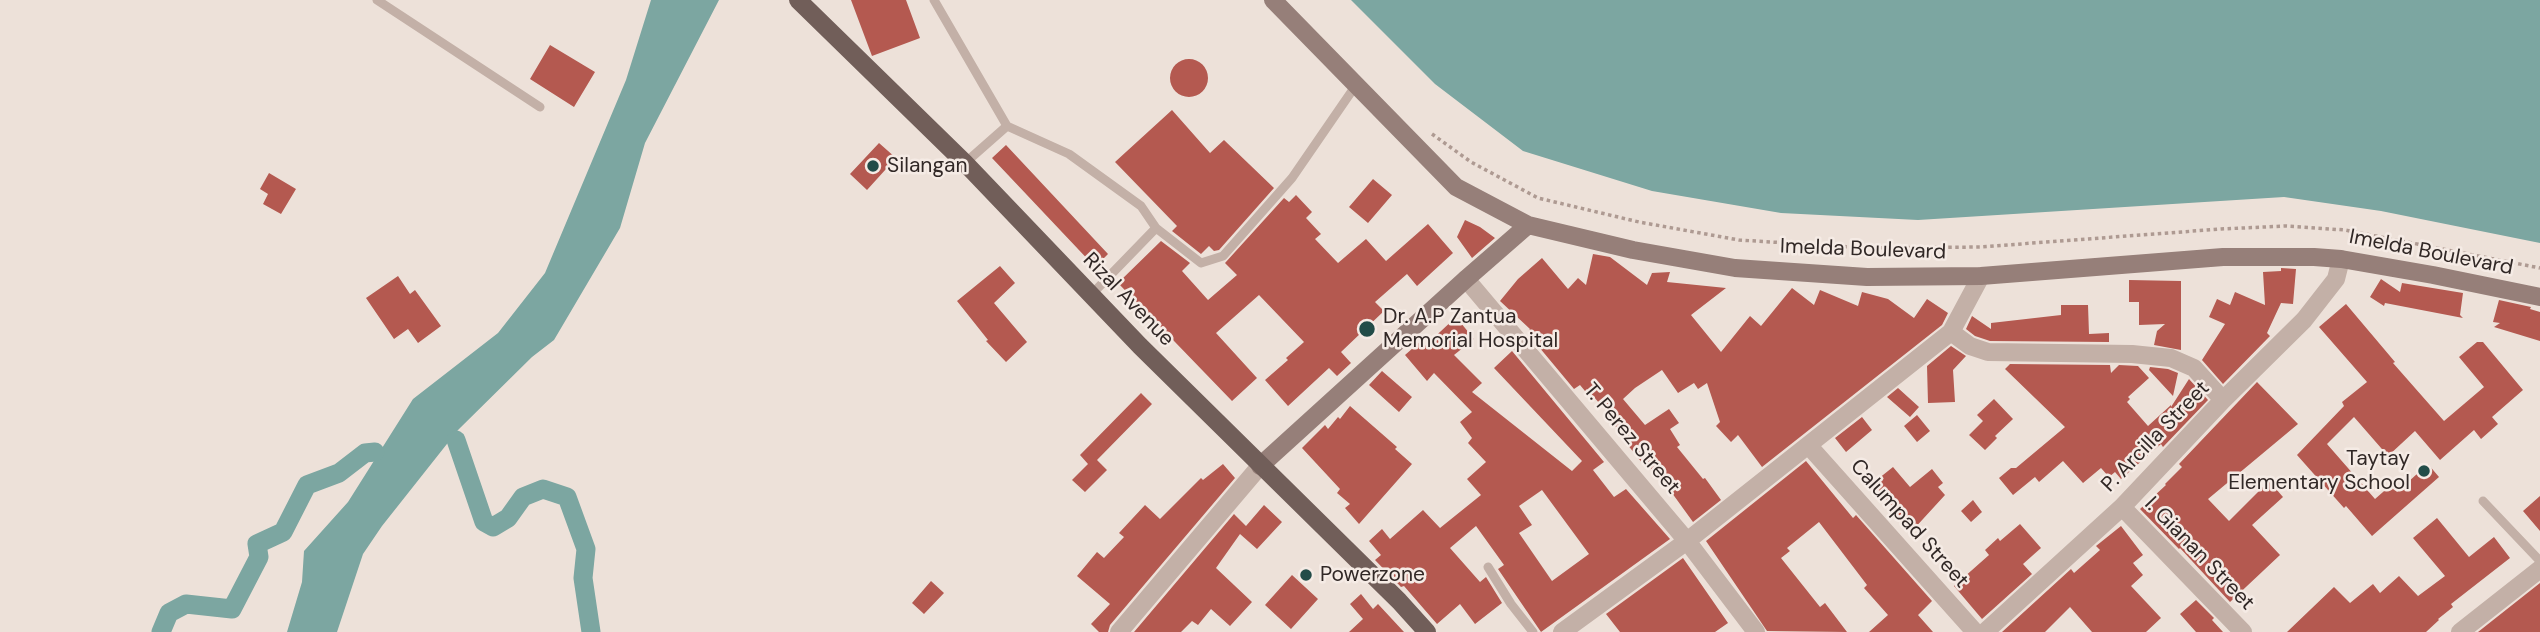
<!DOCTYPE html>
<style>
body{margin:0}
canvas{display:block;background:#ede1d9}
</style>
<canvas width="2540" height="632"></canvas>
<script>
const ctx = document.querySelector('canvas').getContext('2d');
ctx.lineJoin = 'round';
function fillPath(path, color) {
  ctx.fillStyle = color;
  ctx.fill(path, 'evenodd');
}
function shape(rows) {
  const path = new Path2D();
  for (const r of rows) {
    if (r.length === 3) {
      path.moveTo(r[0] + r[2], r[1]);
      path.arc(r[0], r[1], r[2], 0, 2 * Math.PI);
      continue;
    }
    path.moveTo(r[0], r[1]);
    for (let i = 2; i < r.length; i += 2) path.lineTo(r[i], r[i + 1]);
  }
  return path;
}
function trace(path, color, width, dash) {
  ctx.strokeStyle = color;
  ctx.lineWidth = width;
  ctx.lineCap = dash ? 'butt' : 'round';
  ctx.setLineDash(dash || []);
  ctx.stroke(path);
}
function label(font, color, halo, rows, align = 'center') {
  ctx.font = font + ' "DM Sans",sans-serif';
  ctx.lineWidth = 5;
  ctx.setLineDash([]);
  ctx.textBaseline = 'middle';
  ctx.strokeStyle = halo;
  ctx.fillStyle = color;
  for (const [text, x, y, turn = 0] of rows) {
    ctx.save();
    ctx.translate(x, y);
    ctx.rotate((+turn || 0) * Math.PI / 180);
    ctx.textAlign = isNaN(turn) ? turn : align;
    if (halo) ctx.strokeText(text, 0, 0);
    ctx.fillText(text, 0, 0);
    ctx.restore();
  }
}
fillPath(shape([
 [651,0,719,0,645,143,620,228,554,340,532,357,458,430,382,526,363,554,337,632,287,632,302,582,304,551,348,502,413,399,498,333,545,273,626,80],
 [1351,0,2540,0,2540,243,2381,211,2284,197,1918,220,1781,213,1652,191,1523,151,1435,84]
]), '#7ca6a1');
trace(shape([
 [456,440,484,522,493,527,508,518,523,497,543,489,567,497,586,549,583,578,591,632],
 [161,632,169,613,186,604,232,609,259,557,257,544,283,532,307,485,339,473,365,453,375,452]
]), '#7ca6a1', 19);
fillPath(shape([
 [851,0,906,0,920,38,872,56],
 [550,45,595,72,574,107,530,79],
 [1189,78,19],
 [1172,110,1210,153,1224,140,1274,188,1219,250,1214,251,1209,246,1201,254,1172,231,1177,226,1115,162],
 [879,143,896,158,867,190,850,174],
 [1006,145,1108,254,1095,267,992,158],
 [269,173,296,189,281,214,263,204,268,194,260,189],
 [1373,179,1392,195,1368,223,1349,207],
 [1296,195,1312,212,1306,218,1321,234,1315,239,1338,263,1366,239,1386,261,1428,224,1453,253,1417,286,1407,274,1375,302,1384,311,1341,352,1351,363,1337,376,1329,368,1288,406,1265,380,1288,360,1286,358,1304,342,1259,295,1216,333,1257,378,1232,401,1118,283,1161,241,1190,263,1182,271,1208,300,1237,275,1225,263,1284,198,1289,202],
 [1465,220,1480,227,1495,238,1472,258,1457,237],
 [1593,254,1610,257,1647,285,1652,273,1670,272,1667,282,1726,288,1691,315,1721,352,1750,316,1761,326,1792,288,1814,305,1820,290,1858,306,1862,292,1888,299,1914,318,1927,299,1948,313,1942,325,1762,467,1738,435,1731,442,1716,426,1720,422,1707,383,1698,389,1694,383,1678,393,1662,370,1635,388,1623,399,1645,425,1669,409,1679,423,1670,429,1680,445,1677,447,1703,479,1705,478,1721,500,1693,522,1672,493,1647,464,1643,464,1627,444,1629,443,1611,421,1613,419,1587,389,1585,391,1580,385,1574,389,1529,335,1528,332,1530,329,1500,301,1518,279,1542,258,1568,289,1578,278,1586,285],
 [1000,266,1015,283,994,303,1027,342,1006,362,986,341,988,340,957,301],
 [2281,268,2296,269,2293,304,2281,303,2267,333,2270,336,2223,384,2202,360,2225,324,2209,317,2217,299,2230,305,2235,292,2265,305,2263,272,2281,271],
 [398,276,410,294,415,290,441,326,418,343,408,329,394,339,366,298],
 [2381,279,2400,292,2402,283,2463,293,2460,315,2463,318,2385,303,2384,306,2370,297],
 [2129,280,2181,281,2181,350,2154,345,2157,331,2165,324,2139,325,2139,302,2129,302],
 [2499,300,2531,307,2530,309,2540,312,2540,341,2494,327,2500,323,2493,322],
 [2346,304,2395,362,2393,363,2444,421,2484,387,2459,357,2477,342,2483,342,2523,390,2492,417,2498,424,2481,439,2474,430,2440,460,2415,431,2388,456,2354,417,2327,444,2375,499,2391,485,2397,492,2428,464,2439,477,2372,536,2346,506,2344,508,2297,455,2344,406,2342,402,2367,382,2319,327],
 [2061,305,2088,305,2089,334,2109,333,2109,342,1990,341,1975,336,1966,329,1972,316,1991,329,1991,323,2061,315],
 [1456,317,1474,339,1454,355,1482,383,1472,392,1572,471,1582,461,1494,368,1512,351,1604,462,1593,470,1614,497,1626,489,1670,539,1541,632,1498,569,1504,565,1476,526,1450,548,1480,582,1486,577,1502,603,1475,624,1460,604,1437,624,1404,586,1401,587,1375,560,1381,555,1369,541,1382,529,1390,539,1423,510,1440,528,1481,495,1467,479,1486,462,1468,443,1472,438,1460,422,1472,412,1434,373,1427,381,1405,355,1421,341,1425,346],
 [1542,490,1589,554,1552,581,1519,533,1532,525,1519,506],
 [1951,346,1966,356,1953,370,1955,402,1928,403,1927,366],
 [2010,364,2110,365,2111,373,2119,365,2138,366,2149,378,2128,397,2130,399,2127,402,2148,426,2171,405,2171,407,2189,379,2208,400,2163,447,2161,444,2121,479,2115,472,2109,477,2101,468,2083,483,2063,461,2039,482,2035,477,2013,495,1999,478,2011,468,2016,468,2065,427,2005,369],
 [2150,367,2168,369,2178,373,2173,396,2149,370],
 [1382,371,1412,397,1399,412,1369,385],
 [2257,382,2298,424,2208,499,2229,521,2269,481,2283,497,2252,525,2280,555,2230,602,2180,548,2179,549,2140,509,2166,485,2165,484,2182,467,2179,464],
 [1898,388,1919,407,1910,417,1887,397],
 [1141,393,1152,404,1097,460,1107,470,1085,492,1072,480,1088,464,1080,455],
 [1994,399,2013,419,1995,436,1997,438,1985,450,1969,435,1983,421,1977,415],
 [1350,406,1397,447,1395,449,1412,464,1359,524,1345,508,1350,504,1337,493,1340,489,1302,448,1325,425,1328,429,1338,417,1340,419],
 [1917,415,1930,431,1917,442,1904,426],
 [1862,417,1872,430,1846,452,1835,438],
 [1806,461,1853,518,1856,515,1932,601,1918,615,1933,632,1869,632,1888,615,1864,588,1867,585,1819,522,1787,548,1790,551,1781,558,1820,607,1825,603,1847,632,1767,631,1706,541],
 [1223,464,1235,478,1110,625,1108,632,1099,632,1091,624,1110,604,1077,576,1097,552,1104,558,1124,537,1119,533,1145,505,1160,519,1201,478,1203,480],
 [1893,467,1910,487,1932,469,1943,483,1938,487,1945,495,1912,531,1873,483],
 [2540,496,2540,531,2523,511],
 [1973,500,1982,512,1971,522,1961,511],
 [1264,505,1282,522,1257,549,1240,534,1216,568,1252,602,1230,626,1211,609,1198,625,1192,621,1181,632,1134,632,1234,514,1246,526],
 [2437,518,2469,557,2494,537,2510,558,2451,604,2453,607,2438,619,2439,620,2426,632,2287,632,2334,587,2350,603,2373,584,2380,593,2399,576,2418,596,2445,576,2413,538],
 [2020,524,2041,548,2023,564,2032,574,1982,619,1954,586,1989,555,1985,550,1998,538,2000,541],
 [2121,526,2143,555,2133,563,2143,575,2131,586,2161,618,2146,632,2092,632,2070,607,2045,632,2002,632,2071,569,2074,573,2100,550,2096,546],
 [1683,558,1728,623,1715,632,1620,632,1606,614],
 [1292,575,1318,599,1291,629,1265,605],
 [931,581,944,593,924,614,912,603],
 [2540,583,2540,632,2478,632],
 [1361,594,1373,609,1378,604,1404,632,1349,632,1363,619,1350,604],
 [2196,600,2214,618,2212,620,2223,632,2196,632,2180,614]
]), '#b45950');
trace(shape([
 [1432,134,1471,162,1538,198,1639,222,1739,240,1867,248,1980,247,2221,229,2286,226,2345,230,2540,268]
]), '#ae9a92', 3.5, [3.5, 3.5]);
trace(shape([
 [377,0,540,107],
 [934,0,1007,126,965,163],
 [1007,126,1069,154,1141,206,1156,228,1201,263,1223,256,1292,178,1356,85],
 [1091,295,1156,228],
 [2483,501,2540,561],
 [1488,567,1511,604,1533,632]
]), '#c3b0a7', 9);
trace(shape([
 [1466,279,1687,541,1756,632],
 [1951,332,1970,346,1988,352,2132,354,2171,358,2194,368,2223,400],
 [1809,446,1975,632],
 [2122,507,2243,632],
 [1119,632,1260,466],
 [1562,632,1687,541,1951,332,1981,276],
 [1985,632,2122,507,2223,400,2304,320,2336,279,2341,259],
 [2460,632,2540,569]
]), '#c3b0a7', 18);
trace(shape([
 [1273,0,1456,187,1528,225,1633,250,1735,268,1867,277,1981,276,2223,257,2314,257,2341,259,2433,275,2540,297],
 [1260,466,1466,279,1528,225]
]), '#967f79', 18);
trace(shape([
 [798,0,965,163,1140,346,1399,601,1427,632]
]), '#715e59', 18);
for (const [x, y, r, color] of [
 [873,166,7,"#224c48"],
 [1367,329,9,"#224c48"],
 [2424,471,7,"#224c48"],
 [1306,575,7,"#224c48"]
]) {
  const dot = new Path2D();
  dot.arc(x, y, r, 0, 2 * Math.PI);
  ctx.fillStyle = color;
  ctx.fill(dot);
  trace(dot, '#f5ebe5', 2.5);
}
label('21px', '#312826', '#f5ebe5', [
 ["Silangan",887,166],
 ["Dr. A.P Zantua",1383,317],
 ["Memorial Hospital",1383,341],
 ["Taytay",2410,459,"right"],
 ["Elementary School",2410,483,"right"],
 ["Powerzone",1320,575]
], 'left');
label('21px', '#312826', '#f5ebe5', [
 ["Imelda Boulevard",1863,250,2],
 ["Imelda Boulevard",2431,253,11],
 ["Rizal Avenue",1128,300,46],
 ["P. Arcilla Street",2156,437,-46],
 ["T. Perez Street",1631,439,50],
 ["Calumpad Street",1909,524,48],
 ["I. Gianan Street",2199,554,46]
]);
</script>
